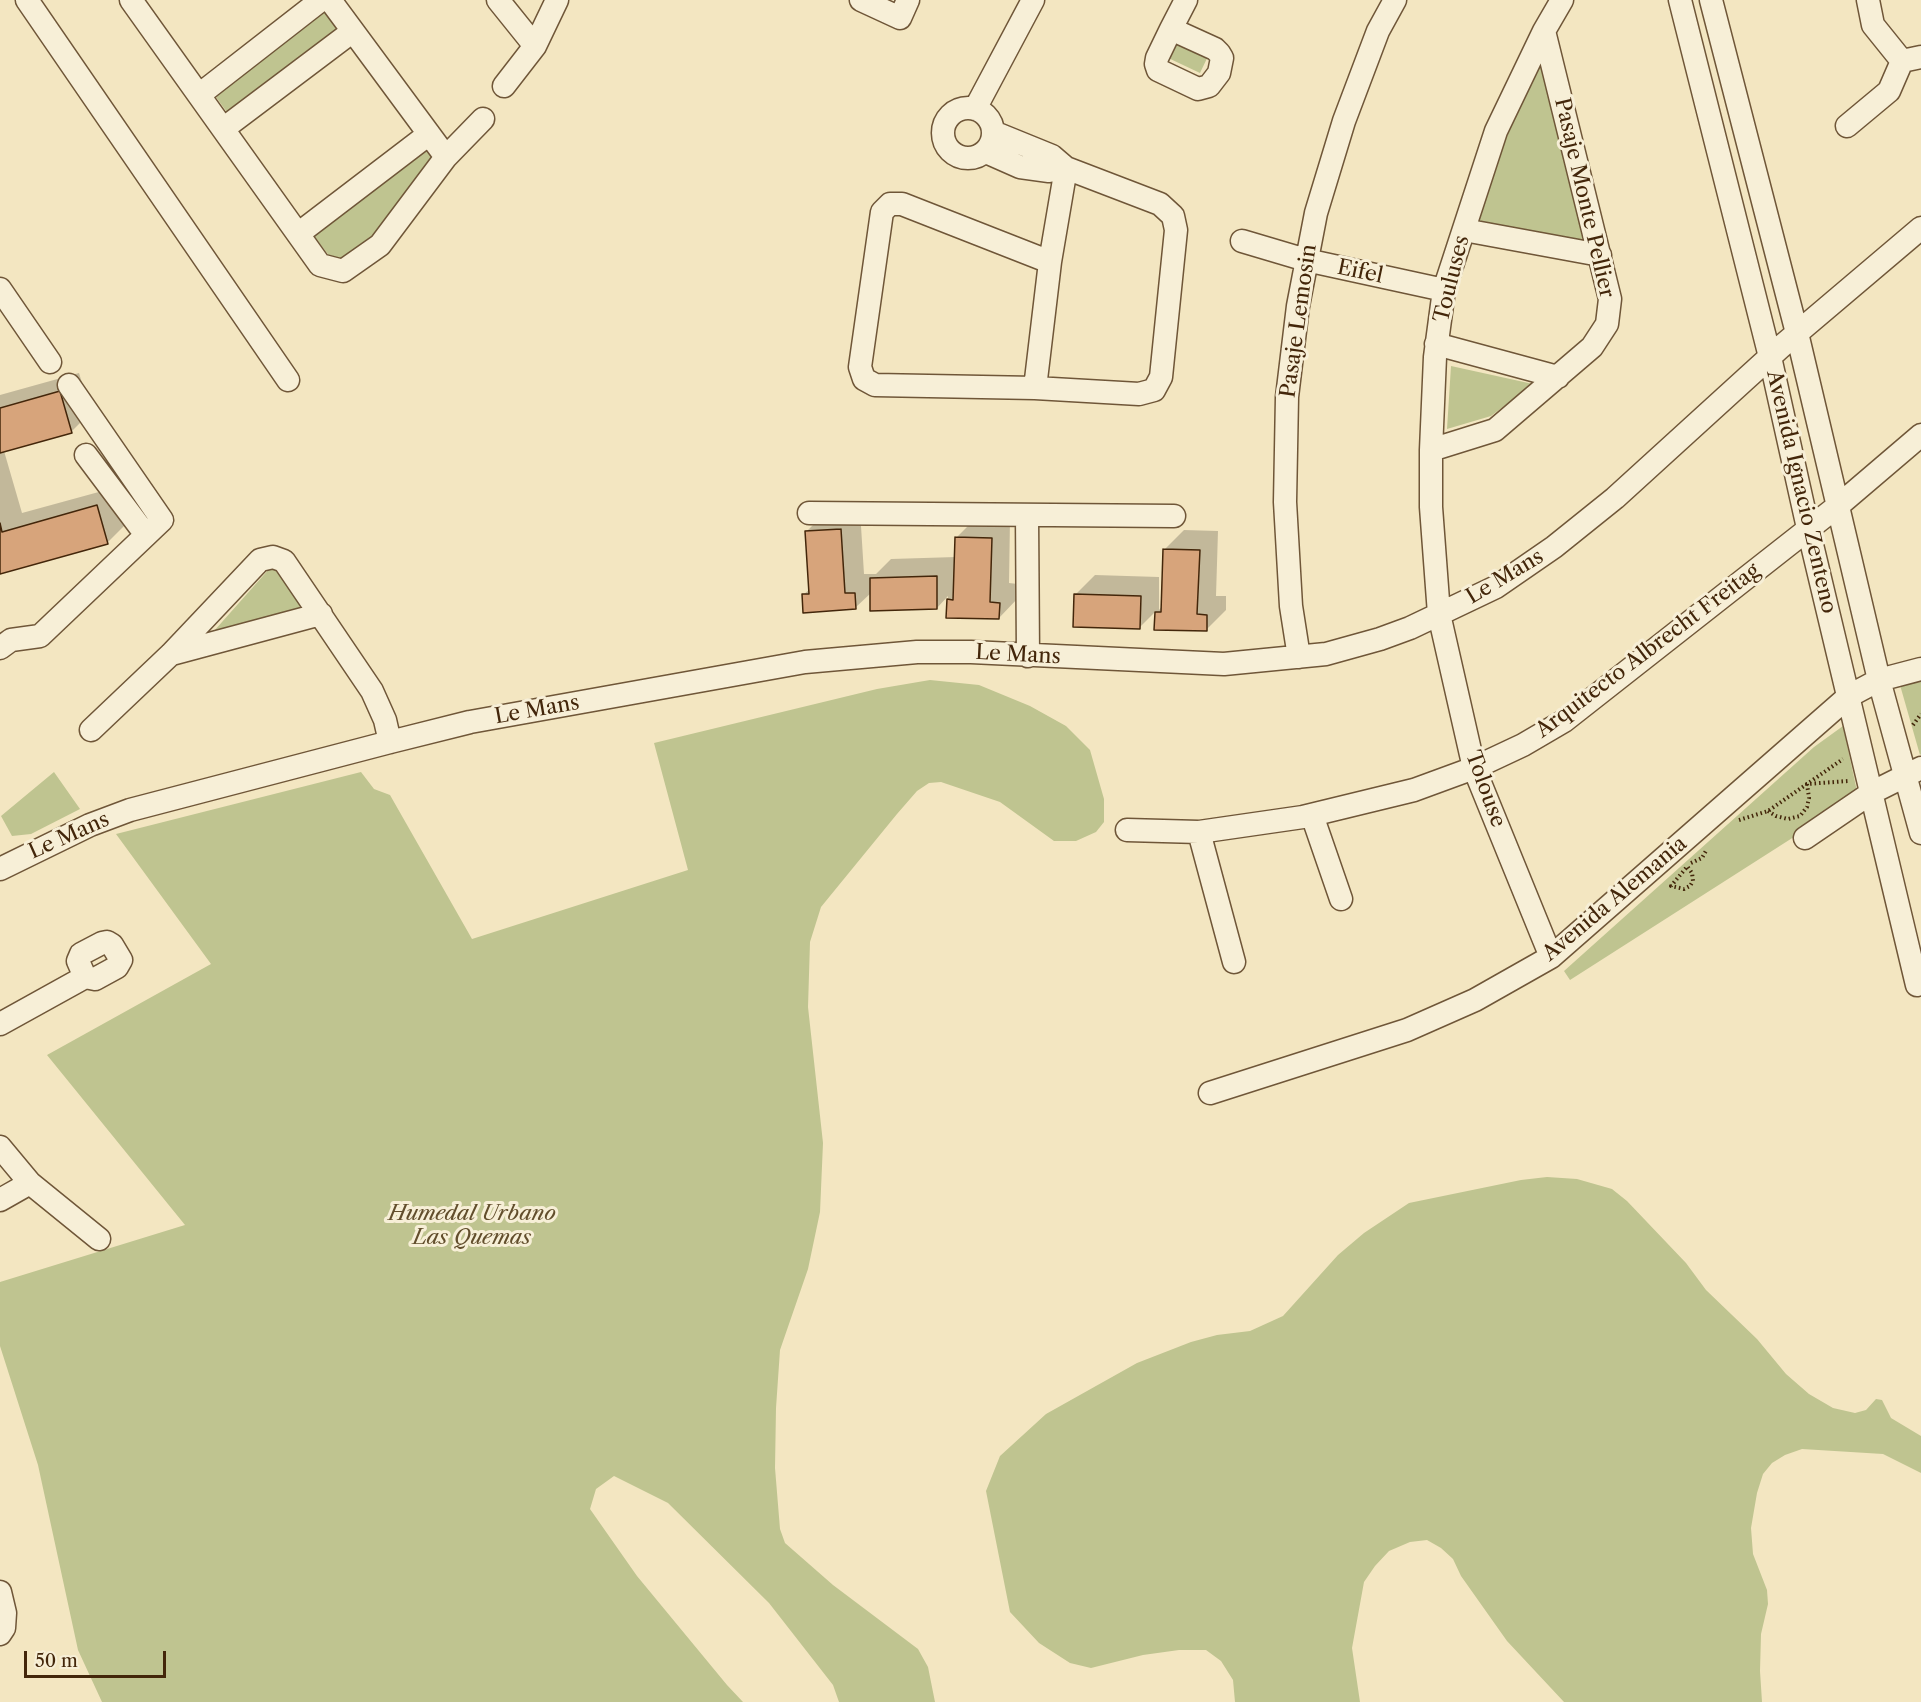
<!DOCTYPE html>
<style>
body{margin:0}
#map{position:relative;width:1921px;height:1702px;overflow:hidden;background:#f3e6c1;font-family:"Libre Caslon Text",serif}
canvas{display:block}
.scale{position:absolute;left:24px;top:1651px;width:142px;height:27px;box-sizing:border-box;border:3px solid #43260a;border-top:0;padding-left:8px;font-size:18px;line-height:21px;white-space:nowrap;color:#43260a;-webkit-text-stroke:4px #f7efd7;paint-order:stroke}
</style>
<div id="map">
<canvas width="1921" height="1702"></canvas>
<div class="scale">50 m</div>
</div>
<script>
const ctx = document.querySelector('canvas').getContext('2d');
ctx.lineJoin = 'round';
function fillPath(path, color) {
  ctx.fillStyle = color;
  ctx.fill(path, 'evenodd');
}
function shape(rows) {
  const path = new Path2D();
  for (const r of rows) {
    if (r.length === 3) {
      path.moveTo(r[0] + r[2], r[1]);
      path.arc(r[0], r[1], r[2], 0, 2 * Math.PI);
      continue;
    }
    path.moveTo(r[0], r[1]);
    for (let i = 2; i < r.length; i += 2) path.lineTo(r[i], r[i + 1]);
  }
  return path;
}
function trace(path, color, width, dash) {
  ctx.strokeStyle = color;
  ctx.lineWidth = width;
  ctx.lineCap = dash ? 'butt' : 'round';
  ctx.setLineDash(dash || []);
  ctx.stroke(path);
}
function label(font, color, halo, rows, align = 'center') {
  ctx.font = font + ' "Libre Caslon Text",serif';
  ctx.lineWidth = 6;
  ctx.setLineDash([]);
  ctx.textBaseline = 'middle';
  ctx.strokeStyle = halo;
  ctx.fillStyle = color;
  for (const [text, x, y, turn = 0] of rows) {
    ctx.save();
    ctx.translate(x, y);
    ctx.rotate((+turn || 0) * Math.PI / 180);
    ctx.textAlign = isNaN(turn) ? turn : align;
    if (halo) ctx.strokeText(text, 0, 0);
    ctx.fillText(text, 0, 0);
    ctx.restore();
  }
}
fillPath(shape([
 [325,9,341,31,229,115,213,93],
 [1175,33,1211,50,1200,73,1164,56],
 [1542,60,1584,244,1475,226,1513,119],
 [429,144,434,157,375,239,345,259,331,258,313,235],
 [1451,366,1533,384,1491,416,1447,429],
 [270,568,283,570,313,610,206,640],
 [930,680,979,685,1030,706,1066,726,1090,750,1104,799,1104,822,1096,832,1076,841,1054,841,1000,802,941,782,929,783,917,791,897,814,821,907,810,942,808,1007,823,1143,820,1212,808,1269,780,1350,776,1408,775,1468,780,1529,785,1543,833,1585,918,1649,928,1667,935,1702,839,1702,833,1685,769,1603,668,1503,614,1476,596,1489,590,1509,637,1576,727,1685,743,1702,102,1702,78,1650,38,1465,0,1346,0,1282,185,1225,47,1055,211,964,116,834,361,772,374,789,390,795,472,939,688,870,654,743,877,689],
 [1921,682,1921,754,1920,755,1900,685],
 [1843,726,1858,796,1570,980,1564,971,1814,747],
 [54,772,80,809,31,834,12,836,1,816],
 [1547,1177,1577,1179,1612,1189,1627,1201,1686,1263,1706,1290,1757,1339,1786,1374,1809,1394,1833,1408,1855,1413,1866,1410,1876,1399,1882,1400,1891,1418,1921,1436,1921,1473,1883,1454,1802,1449,1785,1455,1772,1463,1763,1474,1757,1493,1751,1528,1753,1554,1767,1590,1768,1604,1761,1634,1760,1671,1762,1702,1564,1702,1507,1641,1461,1576,1453,1559,1441,1548,1427,1540,1410,1542,1389,1551,1375,1566,1364,1582,1352,1648,1360,1702,1235,1702,1233,1680,1221,1661,1206,1650,1179,1650,1143,1655,1091,1668,1070,1663,1039,1643,1010,1612,986,1491,1000,1456,1046,1414,1137,1363,1191,1342,1217,1335,1250,1331,1283,1316,1338,1255,1364,1233,1409,1203,1521,1180]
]), '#bfc490');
fillPath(shape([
 [79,373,91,412,71,432,4,451,22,513,117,487,127,523,108,542,0,573,0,395],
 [860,510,864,574,876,574,891,559,956,557,957,537,976,518,1010,519,1009,583,1018,584,1018,598,999,618,948,616,948,596,937,608,872,592,855,608,803,595,810,589,806,532,826,512],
 [1184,530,1218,531,1216,596,1226,596,1226,610,1206,630,1155,628,1156,611,1139,628,1075,595,1095,575,1159,577,1159,610,1163,605,1165,549]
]), '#0003');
const building = shape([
 [60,391,72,433,0,453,0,408,60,391],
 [97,505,108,544,0,574,0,523,2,532,97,505],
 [841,529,845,593,855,593,856,609,803,613,802,594,809,594,805,531,841,529],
 [955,537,992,538,990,602,1000,603,999,619,946,618,947,599,953,600,955,537],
 [1163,549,1200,550,1197,614,1207,615,1207,631,1154,630,1155,612,1161,612,1163,549],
 [937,576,937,609,870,611,870,578,937,576],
 [1074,594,1141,596,1140,629,1073,627,1074,594]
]);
fillPath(building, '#d7a47b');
trace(building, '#43260a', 1.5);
const minor = shape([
 [27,0,288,380],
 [131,0,320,265,343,271,380,245,446,157,483,119],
 [330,0,446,157],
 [498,0,535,46],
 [861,0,900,18,908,0],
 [1680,0,1770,357,1808,528,1917,985],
 [1711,0,1797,333,1879,680,1921,833],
 [1868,0,1873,25,1902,61],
 [1171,29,1215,49,1219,53,1222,58,1219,73,1209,86,1198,89,1158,70,1156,64,1157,58,1171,29,1186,0],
 [504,86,535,46,557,0],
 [199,95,321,0],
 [968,133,25],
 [975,109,1033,0],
 [1847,126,1889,91,1902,61,1921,57],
 [223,129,353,31],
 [993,132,1052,156,1066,168,1160,204,1173,216,1176,230,1161,377,1154,390,1139,394,1035,388,875,385,864,379,860,367,882,212,890,204,902,204,1050,262,1066,168],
 [986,152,1020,167,1049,171,1066,168],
 [1464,230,1600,255],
 [298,234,429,134],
 [1242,241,1306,260,1444,290],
 [0,289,50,362],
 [1436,344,1558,377],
 [1035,388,1050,262],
 [1431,450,1495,430,1592,347,1607,324,1610,299,1544,31],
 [86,455,146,535],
 [809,513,1174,516],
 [1027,515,1028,656],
 [0,648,11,640,40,636,162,520,69,385],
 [172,654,321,614],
 [1299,657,1291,606,1285,502,1287,397,1298,306,1316,213,1344,121,1378,31,1395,0],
 [91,730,171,654,260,560,273,557,284,561,372,691,385,720,390,742],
 [1312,815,1341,899],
 [1127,830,1199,832,1303,817,1414,790,1474,768,1523,745,1564,721,1839,505,1921,435],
 [1199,832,1234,962],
 [1805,838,1871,793,1921,768],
 [0,869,90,825,130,810,390,742,470,722,805,662,917,652,971,652,1224,664,1326,654,1380,639,1410,628,1496,587,1554,547,1615,498,1783,345,1921,228],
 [1551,957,1474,768,1439,614,1431,507,1431,450,1435,357,1444,290,1496,131,1544,31,1562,0],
 [0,1024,85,977,95,979,117,967,121,960,112,945,107,942,102,943,81,954,78,961,85,977],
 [1210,1093,1407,1030,1475,1000,1551,957,1849,696,1879,680,1921,669],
 [0,1147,30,1183,99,1239],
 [0,1200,30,1183],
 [0,1592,5,1613,4,1628,0,1634]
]);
trace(minor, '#6f5638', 25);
trace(shape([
 [1913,725,1921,714],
 [1768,811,1776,816,1788,819,1800,816,1807,807,1809,798,1807,784,1848,781],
 [1739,820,1768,811,1843,759],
 [1691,863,1702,858,1707,849],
 [1686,868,1671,886,1684,889,1690,886,1693,881,1692,873,1687,866]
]), '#43260a', 4, [1.5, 3]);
trace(minor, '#f7efd7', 22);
label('21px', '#43260a', '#f7efd7', [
 ["Pasaje Monte Pellier",1584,198,77],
 ["Eifel",1360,272,12],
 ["Touluses",1452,279,-76],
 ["Pasaje Lemosin",1299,321,-82],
 ["Avenida Ignacio Zenteno",1801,492,77],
 ["Le Mans",1505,577,-31],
 ["Arquitecto Albrecht Freitag",1648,651,-37],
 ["Le Mans",1018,655,3],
 ["Le Mans",537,710,-10],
 ["Tolouse",1485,789,70],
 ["Le Mans",69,836,-24],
 ["Avenida Alemania",1615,899,-40]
]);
label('italic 21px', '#624e2c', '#f7efd7', [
 ["Humedal Urbano",472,1214],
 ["Las Quemas",472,1238]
]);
</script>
